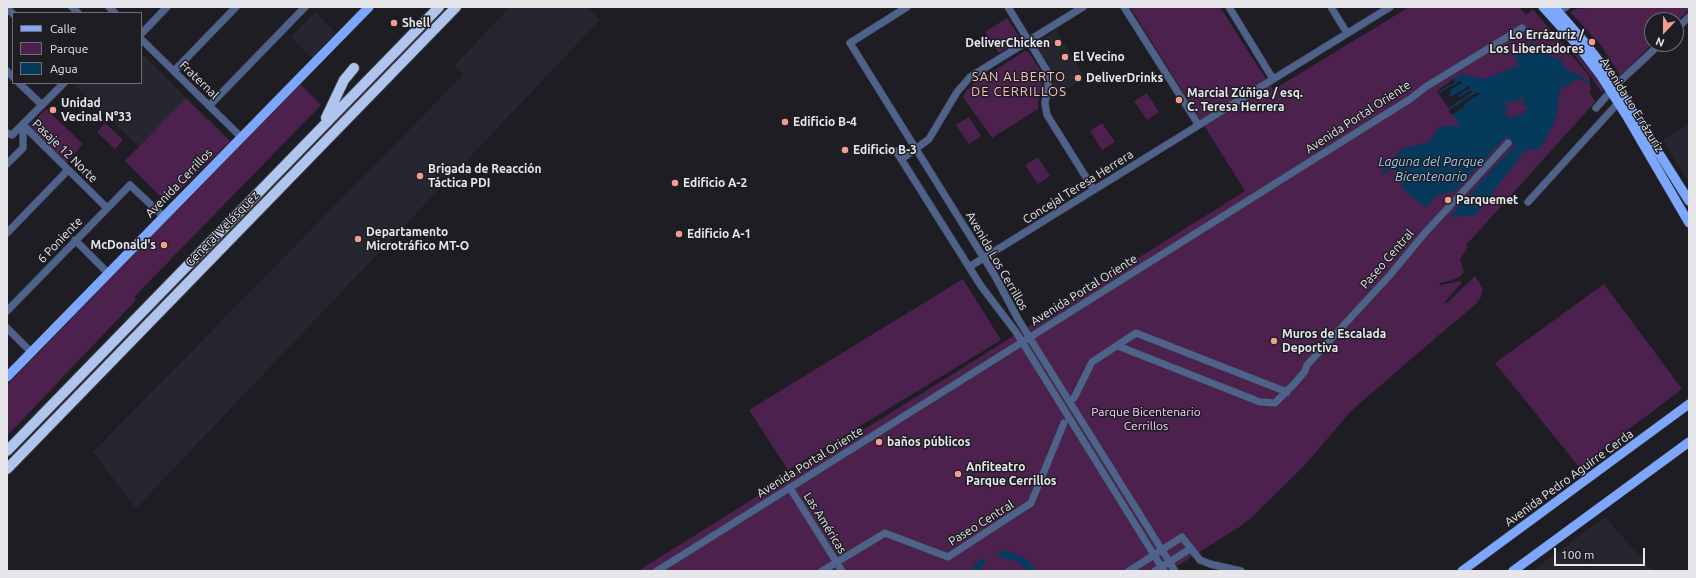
<!DOCTYPE html>
<meta charset="utf-8">
<style>
body{margin:0}
#map{position:relative;width:1696px;height:578px;overflow:hidden;background:#1d1d23;font-family:Ubuntu,sans-serif}
canvas{display:block}
.frame{position:absolute;inset:0;border:8px solid #e7e7eb;pointer-events:none}
.legend{position:absolute;left:12px;top:12px;width:130px;height:72px;box-sizing:border-box;background:#1d1d23;border:1px solid #6e6e73;margin:0;padding:5px 7px;list-style:none;font-size:12px;color:#e7e7eb}
.legend li{display:flex;align-items:center;gap:8px;height:20px}
.legend b{width:20px;border:1px solid #6e6e73}
.north{position:absolute;left:1644px;top:12px;width:40px;height:40px;box-sizing:border-box;background:#1d1d23;border:1px solid #6e6e73;border-radius:50%;rotate:202deg;font-size:11px;font-weight:700;line-height:16px;text-align:center;color:#e7e7eb}
.north::after{content:'';display:block;margin:auto;width:14px;height:18px;background:#f59c91;clip-path:polygon(50% 0,100% 100%,50% 72%,0 100%)}
.scale{position:absolute;left:1554px;top:548px;width:91px;height:18px;box-sizing:border-box;border:2px solid #e7e7eb;border-top:0;padding-left:5px;font-size:12px;line-height:14px;white-space:nowrap;color:#e7e7eb;-webkit-text-stroke:3px #1d1d23;paint-order:stroke}
</style>
<div id="map">
<canvas width="1696" height="578"></canvas>
<div class="frame"></div>
<ul class="legend">
<li><b style="height:5px;background:#7da6fd"></b>Calle</li>
<li><b style="height:11px;background:#4d214e"></b>Parque</li>
<li><b style="height:11px;background:#053a5c"></b>Agua</li>
</ul>
<div class="north">N</div>
<div class="scale">100 m</div>
</div>
<script>
const ctx = document.querySelector('canvas').getContext('2d');
ctx.lineJoin = 'round';
function fillPath(path, color) {
  ctx.fillStyle = color;
  ctx.fill(path, 'evenodd');
}
function shape(rows) {
  const path = new Path2D();
  for (const r of rows) {
    path.moveTo(r[0], r[1]);
    for (let i = 2; i < r.length; i += 2) path.lineTo(r[i], r[i + 1]);
  }
  return path;
}
function trace(path, color, width, dash) {
  ctx.strokeStyle = color;
  ctx.lineWidth = width;
  ctx.lineCap = dash ? 'butt' : 'round';
  ctx.setLineDash(dash || []);
  ctx.stroke(path);
}
function label(font, color, halo, rows, align = 'center') {
  ctx.font = font + ' Ubuntu,sans-serif';
  ctx.lineWidth = 3;
  ctx.setLineDash([]);
  ctx.textBaseline = 'middle';
  ctx.strokeStyle = halo;
  ctx.fillStyle = color;
  for (const [text, x, y, turn = 0] of rows) {
    ctx.save();
    ctx.translate(x, y);
    ctx.rotate((+turn || 0) * Math.PI / 180);
    ctx.textAlign = isNaN(turn) ? turn : align;
    if (halo) ctx.strokeText(text, 0, 0);
    ctx.fillText(text, 0, 0);
    ctx.restore();
  }
}
fillPath(shape([
 [510,7,587,7,600,20,136,508,93,452,463,75,455,65],
 [315,12,336,33,312,58,291,37],
 [1056,30,1085,77,1052,99,1050,99,1053,80,1052,74,1047,62,1038,50,1037,45,1039,41],
 [141,53,186,98,139,147,75,86,78,83,141,83],
 [1689,123,1689,183,1663,140],
 [1605,517,1653,571,1532,571]
]), '#262631');
fillPath(shape([
 [1130,7,1220,7,1273,90,1409,7,1519,7,1526,15,1533,9,1589,76,1591,90,1589,91,1595,102,1467,244,1467,248,1460,260,1464,272,1461,276,1450,281,1439,283,1440,285,1460,281,1462,282,1445,302,1446,304,1475,276,1483,289,1481,297,1476,304,1439,335,1351,411,1304,466,1251,518,1238,528,1169,571,638,571,1245,191],
 [1597,7,1689,7,1689,10,1676,22,1676,20,1652,20,1652,44,1620,76,1601,45,1570,12,1576,9],
 [1007,18,1020,38,1019,41,999,53,985,32],
 [1025,51,1029,53,1041,71,1042,83,1038,102,1038,109,992,138,963,97,967,90,973,84],
 [1572,52,1578,55,1600,84,1603,90,1602,93,1591,76],
 [300,84,321,105,134,297,136,300,7,436,7,385],
 [1147,93,1159,112,1147,120,1134,101],
 [186,98,230,141,167,203,125,161],
 [46,109,83,144,66,163,28,127],
 [969,117,981,136,969,144,956,125],
 [105,123,123,140,115,149,97,132],
 [1102,123,1115,142,1102,150,1090,131],
 [1038,157,1050,176,1038,184,1025,165],
 [963,279,1001,340,788,470,749,410],
 [1604,284,1682,389,1579,467,1495,363]
]), '#4d214e');
fillPath(shape([
 [1523,46,1561,60,1567,70,1582,76,1560,90,1555,121,1540,149,1525,150,1476,215,1449,217,1515,145,1506,136,1456,190,1436,196,1425,208,1400,186,1406,179,1392,167,1384,175,1382,169,1403,148,1429,142,1439,127,1460,125,1439,91,1454,82,1453,79,1462,74,1485,79,1519,65,1514,55],
 [1523,96,1522,106,1529,106,1522,115,1517,115,1509,121,1511,115,1503,116,1508,109,1502,103,1515,102],
 [998,551,1008,551,1023,557,1029,561,1036,571,1028,571,1017,561,1001,558],
 [983,557,985,564,979,571,971,571,976,563]
]), '#053a5c');
fillPath(shape([
 [1453,79,1455,82,1439,91,1440,93,1460,81,1462,83,1450,90,1451,93,1449,95,1450,97,1469,86,1470,88,1458,95,1459,97,1471,90,1473,92,1448,108,1437,91],
 [1478,92,1480,94,1464,104,1465,107,1451,115,1449,110]
]), '#1d1d23');
trace(shape([
 [1534,37,1540,33],
 [1530,49,1534,37,1532,29],
 [1580,78,1589,82]
]), '#053a5c', 2);
const minor = shape([
 [72,7,78,13],
 [109,7,115,13],
 [907,7,850,43,995,276,1018,319,1175,571],
 [1008,7,1047,71,1048,84,1045,103,1047,115,1094,190],
 [1124,7,1198,124],
 [1229,7,1273,79],
 [1331,7,1347,33],
 [7,8,13,14],
 [1558,12,1566,7],
 [1676,29,1689,17],
 [141,34,167,7],
 [141,39,241,137],
 [7,71,13,77],
 [174,71,236,7],
 [19,83,42,105],
 [1616,85,1660,44],
 [209,106,305,7],
 [1596,108,1611,91],
 [23,125,107,208],
 [7,133,12,135,64,83],
 [896,151,981,286,1016,332,1164,571],
 [902,159,929,139,957,92,970,77,1083,7],
 [7,164,23,148,23,125],
 [1528,202,1618,103],
 [7,233,68,170],
 [75,240,108,273],
 [969,267,1390,7],
 [7,311,130,185,164,217],
 [7,328,31,352],
 [1118,346,1260,402,1275,403,1295,383,1305,371,1307,365,1390,275,1424,234,1508,143],
 [1074,398,1092,362,1136,333,1287,392],
 [790,488,842,571],
 [657,571,1410,99,1427,86,1522,28],
 [822,571,885,533,948,557,1031,503,1064,423],
 [1129,571,1182,537,1200,560,1210,564,1241,571],
 [1155,571,1190,549]
]);
const major = shape([
 [1543,7,1579,47,1601,76,1626,115,1689,223],
 [1554,7,1586,44,1611,77,1689,201],
 [7,377,369,7],
 [1462,571,1689,404],
 [1513,571,1689,442]
]);
const highway = shape([
 [326,118,344,80,354,68],
 [7,451,439,7],
 [7,469,456,7]
]);
trace(minor, '#39393f', 8);
trace(major, '#39393f', 10);
trace(highway, '#39393f', 12);
trace(minor, '#4e628b', 7);
trace(major, '#7da6fd', 9);
trace(highway, '#b0c5ee', 10);
for (const [x, y, r, color] of [
 [394,23,4,"#f59c91"],
 [1592,42,4,"#f59c91"],
 [1058,43,4,"#f59c91"],
 [1065,57,4,"#f59c91"],
 [1078,78,4,"#f59c91"],
 [1179,100,4,"#f59c91"],
 [53,110,4,"#f59c91"],
 [785,122,4,"#f59c91"],
 [845,150,4,"#f59c91"],
 [420,176,4,"#f59c91"],
 [675,183,4,"#f59c91"],
 [1448,200,4,"#f59c91"],
 [679,234,4,"#f59c91"],
 [358,239,4,"#f59c91"],
 [164,245,4,"#f59c91"],
 [1274,341,4,"#f59c91"],
 [879,442,4,"#f59c91"],
 [958,474,4,"#f59c91"]
]) {
  const dot = new Path2D();
  dot.arc(x, y, r, 0, 2 * Math.PI);
  ctx.fillStyle = color;
  ctx.fill(dot);
  trace(dot, '#1d1d23', 1.5);
}
label('bold 12px', '#e7e7eb', '#1d1d23', [
 ["Shell",402,23],
 ["Lo Errázuriz /",1584,35,"right"],
 ["Los Libertadores",1584,49,"right"],
 ["DeliverChicken",1050,43,"right"],
 ["El Vecino",1073,57],
 ["DeliverDrinks",1086,78],
 ["Marcial Zúñiga / esq.",1187,93],
 ["C. Teresa Herrera",1187,107],
 ["Unidad",61,103],
 ["Vecinal N°33",61,117],
 ["Edificio B-4",793,122],
 ["Edificio B-3",853,150],
 ["Brigada de Reacción",428,169],
 ["Táctica PDI",428,183],
 ["Edificio A-2",683,183],
 ["Parquemet",1456,200],
 ["Departamento",366,232],
 ["Microtráfico MT-O",366,246],
 ["Edificio A-1",687,234],
 ["McDonald's",156,245,"right"],
 ["Muros de Escalada",1282,334],
 ["Deportiva",1282,348],
 ["baños públicos",887,442],
 ["Anfiteatro",966,467],
 ["Parque Cerrillos",966,481]
], 'left');
label('12px', '#e7e7eb', '#1d1d23', [
 ["Fraternal",199,80,44],
 ["Avenida Lo Errázuriz",1632,105,58],
 ["Avenida Portal Oriente",1358,117,-33],
 ["Pasaje 12 Norte",65,151,44],
 ["Avenida Cerrillos",179,183,-46],
 ["Concejal Teresa Herrera",1078,187,-32],
 ["General Velásquez",222,229,-46],
 ["6 Poniente",60,240,-46],
 ["Paseo Central",1387,259,-49],
 ["Avenida Los Cerrillos",997,261,60],
 ["Avenida Portal Oriente",1084,290,-32],
 ["Avenida Portal Oriente",810,462,-32],
 ["Avenida Pedro Aguirre Cerda",1569,478,-36],
 ["Las Américas",825,523,58],
 ["Paseo Central",981,523,-32]
]);
label('12px', '#fed2ff', '#1d1d23', [
 ["Parque Bicentenario",1146,412],
 ["Cerrillos",1146,426]
]);
ctx.letterSpacing = '1px';
label('13px', '#f6c3bb', '#1d1d23', [
 ["SAN ALBERTO",1019,77],
 ["DE CERRILLOS",1019,92]
]);
ctx.letterSpacing = '0px';
label('italic 13px', '#9bccf4', '#1d1d23', [
 ["Laguna del Parque",1431,162],
 ["Bicentenario",1431,177]
]);
</script>
